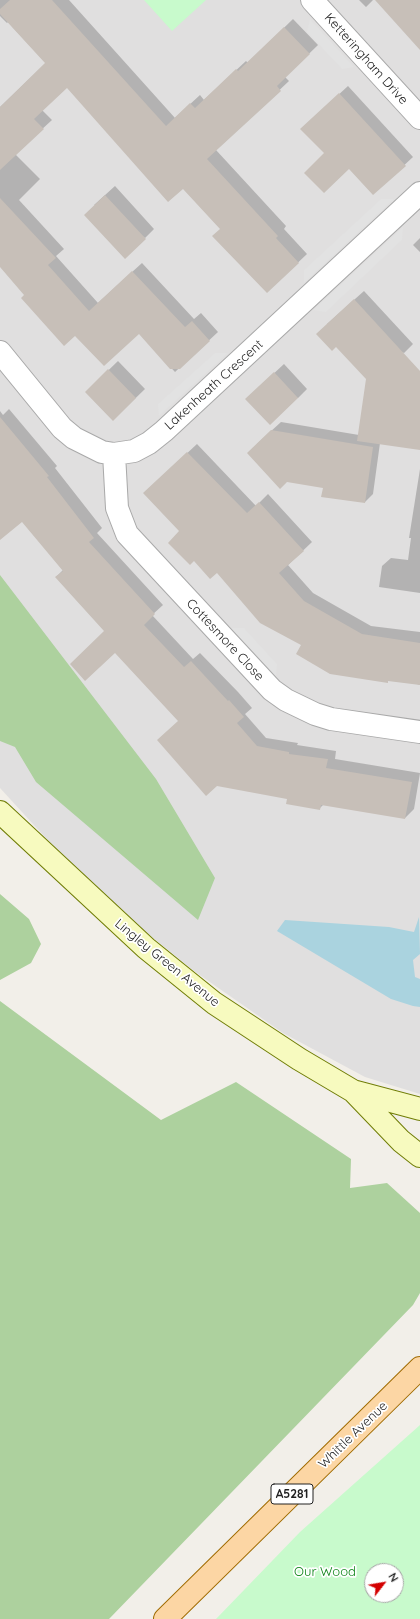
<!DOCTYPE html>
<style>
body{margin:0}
#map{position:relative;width:420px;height:1619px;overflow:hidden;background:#f2efe9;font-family:Quicksand,sans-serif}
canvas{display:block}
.north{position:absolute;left:364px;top:1563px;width:40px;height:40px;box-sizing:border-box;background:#fff;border:1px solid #a7a7a7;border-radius:50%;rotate:59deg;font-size:11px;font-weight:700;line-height:16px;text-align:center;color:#222}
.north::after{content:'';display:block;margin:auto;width:14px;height:18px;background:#d40000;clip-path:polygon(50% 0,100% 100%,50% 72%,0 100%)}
</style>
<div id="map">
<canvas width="420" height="1619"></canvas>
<div class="north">N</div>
</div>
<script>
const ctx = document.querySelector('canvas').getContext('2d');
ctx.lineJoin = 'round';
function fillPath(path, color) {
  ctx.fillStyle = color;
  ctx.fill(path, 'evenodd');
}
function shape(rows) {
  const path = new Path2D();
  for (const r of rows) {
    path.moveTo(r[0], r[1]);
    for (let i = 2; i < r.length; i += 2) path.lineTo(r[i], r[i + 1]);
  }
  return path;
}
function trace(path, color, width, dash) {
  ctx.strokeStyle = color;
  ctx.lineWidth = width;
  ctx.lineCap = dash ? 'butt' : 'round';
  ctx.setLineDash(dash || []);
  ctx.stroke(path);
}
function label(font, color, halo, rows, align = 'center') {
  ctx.font = font + ' Quicksand,sans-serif';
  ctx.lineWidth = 3.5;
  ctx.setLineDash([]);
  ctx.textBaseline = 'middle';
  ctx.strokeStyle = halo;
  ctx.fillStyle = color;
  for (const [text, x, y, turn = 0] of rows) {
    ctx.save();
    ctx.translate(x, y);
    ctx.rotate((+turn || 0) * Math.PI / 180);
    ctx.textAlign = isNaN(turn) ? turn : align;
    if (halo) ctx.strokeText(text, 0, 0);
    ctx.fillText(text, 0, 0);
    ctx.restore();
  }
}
fillPath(shape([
 [0,0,420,0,420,1094,365,1077,283,1033,194,971,132,921,54,847,0,788]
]), '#e0dfdf');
fillPath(shape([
 [0,575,156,779,215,878,198,920,36,782,15,747,0,741],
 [0,894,29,919,41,944,31,963,0,980],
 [0,1001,161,1120,236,1082,351,1159,350,1188,387,1183,420,1213,420,1293,413,1305,109,1619,0,1619]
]), '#add19e');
fillPath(shape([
 [144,0,206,0,172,31],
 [420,1425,420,1619,216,1619,300,1532],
 [372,1571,396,1571,396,1595,372,1595]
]), '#c8facc');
fillPath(shape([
 [310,19,354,67,342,69,307,32],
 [381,199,394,199,304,283,304,270],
 [403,227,402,240,326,312,313,310],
 [215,353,228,353,159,416,158,404],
 [230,628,244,628,277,664,276,677]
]), '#e2e2e2');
fillPath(shape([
 [419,917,420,954,413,960,415,977,420,979,420,1007,413,1006,391,999,277,931,285,920,389,927,414,932]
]), '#aad3df');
fillPath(shape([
 [0,0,69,0,175,118,200,95,204,100,246,61,248,63,293,19,318,45,285,77,289,81,216,150,286,226,284,229,307,254,267,292,221,229,183,188,67,87,42,110,52,120,15,154,40,179,19,200,64,249,56,256,98,303,142,263,194,319,201,313,218,332,175,372,139,333,76,334,26,294,0,266,0,107,46,63,8,22,7,23,0,16],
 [359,0,373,0,366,7],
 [348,86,413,157,373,194,310,121],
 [115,186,154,229,145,238,94,205],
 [420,238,420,252,413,245],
 [364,291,413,344,404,353,327,324],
 [118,361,145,389,113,420,86,392],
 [284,364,307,389,298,398,256,390],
 [420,392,420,449,380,443,373,494,365,502,324,487,257,444,281,422,359,435],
 [9,409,57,466,55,468,102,528,97,533,163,605,152,615,193,659,200,653,238,692,252,708,245,714,266,738,298,743,297,745,336,751,335,759,420,773,414,809,405,818,324,804,320,808,288,798,179,721,105,631,56,577,63,570,0,492,0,411,3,415],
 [197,444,256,506,268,494,312,542,288,565,313,593,371,626,420,632,420,685,302,645,181,531,153,485],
 [420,469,420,593,379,587,382,566,391,558,408,560,411,538,409,538]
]), '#0003');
fillPath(shape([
 [10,0,52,0,166,126,190,103,195,108,236,69,238,71,284,27,310,54,277,86,281,91,207,159,278,236,276,238,299,263,267,293,212,236,220,229,183,189,168,202,67,88,34,119,44,129,0,170,0,107,45,63,0,14,0,9],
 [375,0,420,0,420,50],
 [339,93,406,166,373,195,349,169,324,193,304,173,324,153,300,129],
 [105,195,146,239,125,259,84,215],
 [0,198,56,258,48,265,89,311,132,271,185,327,192,321,210,341,180,369,170,369,139,334,104,366,75,336,64,346,21,298,24,295,0,267],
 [354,299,420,371,420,450,357,441,366,379,336,347,332,351,316,334],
 [108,369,136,398,113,421,85,392],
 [274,372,298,398,270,425,245,399],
 [0,417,49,476,47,477,94,538,89,542,155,614,144,625,184,667,191,661,228,701,229,700,244,717,237,723,257,746,289,752,289,754,328,759,326,768,412,782,405,819,321,805,320,810,286,804,287,799,217,786,206,796,157,740,178,721,115,653,85,681,70,664,104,631,55,577,63,571,22,522,0,540],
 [271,430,373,447,365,503,321,497,323,488,287,482,280,489,247,453],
 [187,452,247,513,259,502,304,551,279,573,304,601,362,634,420,643,420,685,388,681,388,683,330,674,296,654,301,645,260,623,217,573,210,579,194,561,190,565,168,543,179,531,143,493]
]), '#c7bfb8');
const street = shape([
 [312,0,420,118],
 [0,352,62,428,74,438,102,452,114,454,134,451,149,443,164,431,420,193],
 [114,454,117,508,127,534,272,690,286,700,315,714,331,719,420,732]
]);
const secondary = shape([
 [0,812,146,948,214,1003,299,1059,353,1091,420,1109],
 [353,1091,401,1141,420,1156]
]);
const primary = shape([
 [165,1619,420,1368]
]);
trace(street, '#a9a9a9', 24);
trace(secondary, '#707d05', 24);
trace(primary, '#a06b00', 24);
trace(street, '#fff', 22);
trace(secondary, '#f7fabf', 22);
trace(primary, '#fcd6a4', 22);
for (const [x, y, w] of [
 [292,1494,42]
]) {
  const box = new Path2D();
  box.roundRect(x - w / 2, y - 10, w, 20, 3);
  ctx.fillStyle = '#fff';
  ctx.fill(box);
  trace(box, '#222', 1);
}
label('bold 12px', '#222', null, [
 ["A5281",292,1494]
]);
label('13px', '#222', '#fff', [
 ["Ketteringham Drive",366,59,48],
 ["Lakenheath Crescent",214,385,-42],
 ["Cottesmore Close",225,640,47],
 ["Lingley Green Avenue",167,963,39],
 ["Whittle Avenue",353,1435,-44]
]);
label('13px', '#0c8416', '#fff', [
 ["Our Wood",325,1572]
]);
</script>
